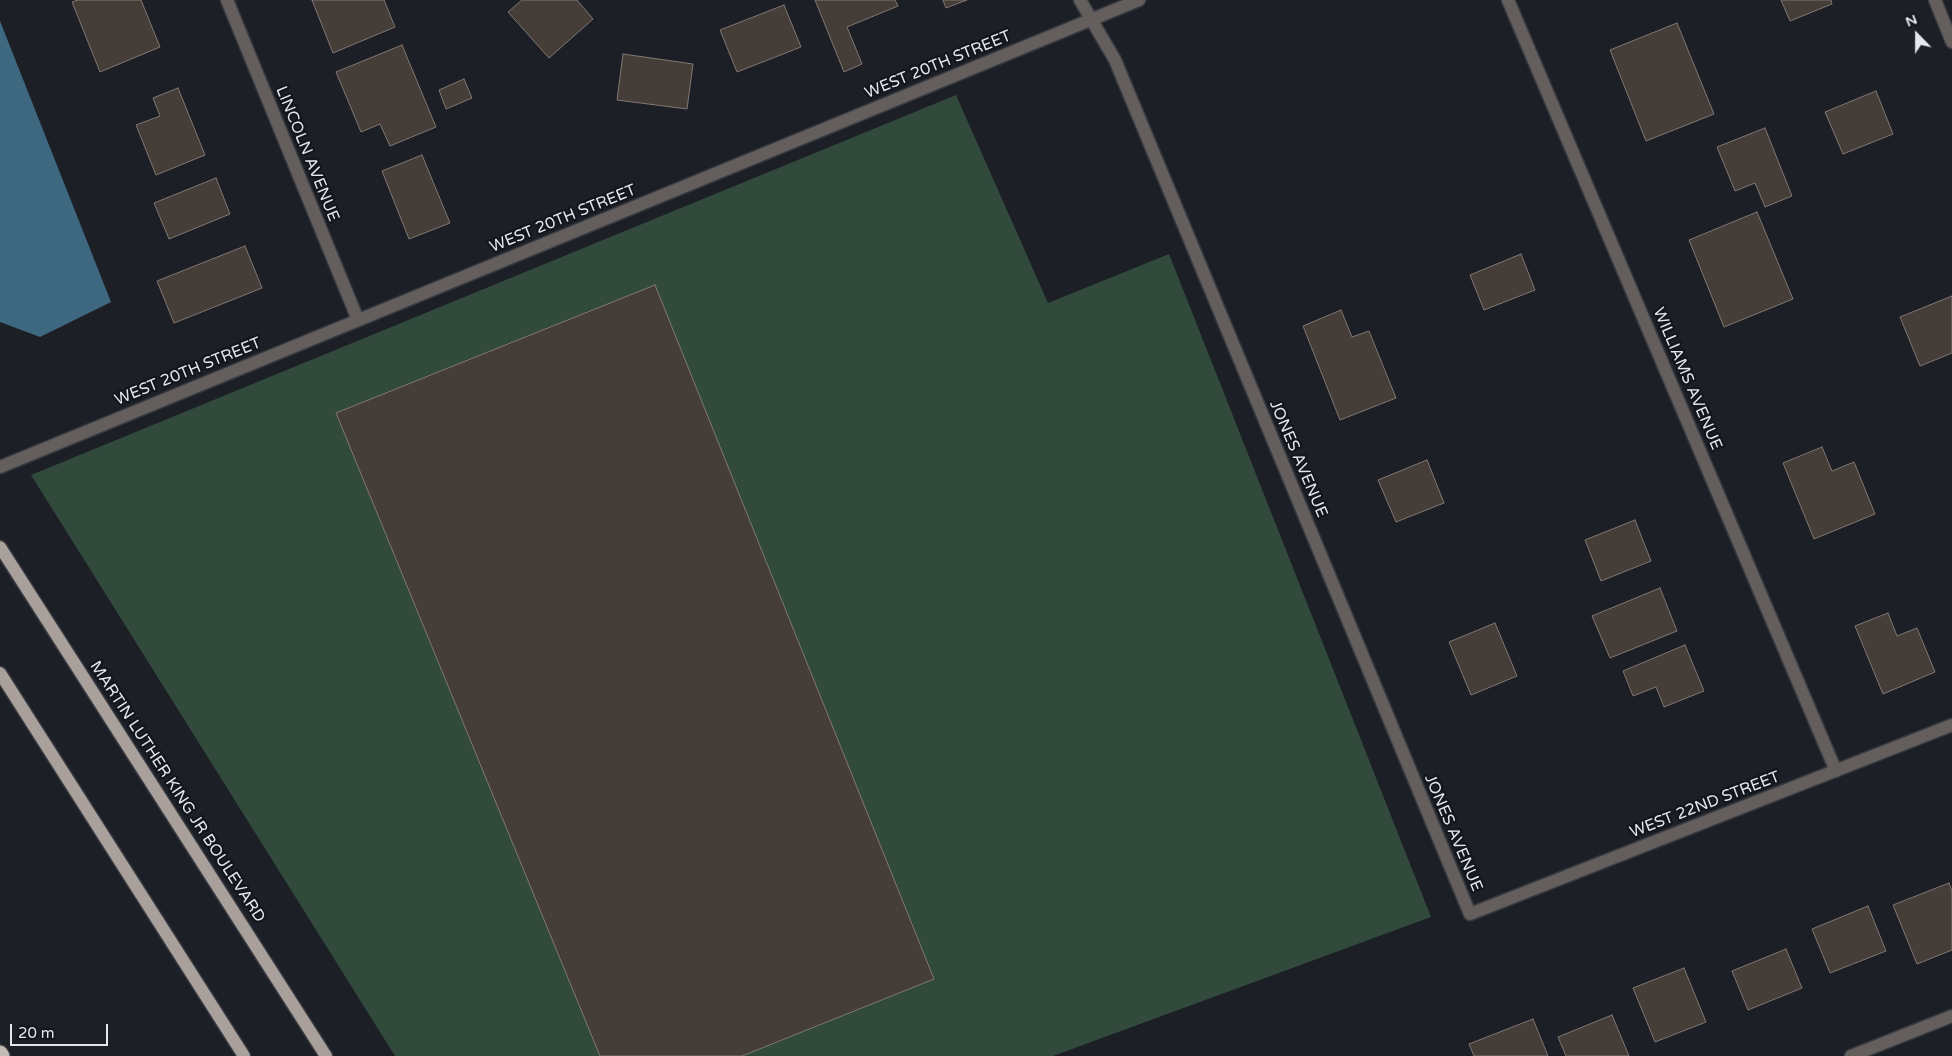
<!DOCTYPE html>
<style>
body{margin:0}
#map{position:relative;width:1952px;height:1056px;overflow:hidden;background:#1c1f26;font-family:"Varela Round",sans-serif}
canvas{display:block}
.north{position:absolute;left:1892px;top:10px;width:50px;height:50px;-webkit-text-stroke:4px #13161d;paint-order:stroke;rotate:338deg;font-size:14px;font-weight:700;line-height:20px;text-align:center;color:#e5e7ec}
.north::after{content:'';display:block;margin:auto;width:18px;height:22px;background:#e5e7ec;clip-path:polygon(50% 0,100% 100%,50% 72%,0 100%)}
.scale{position:absolute;left:10px;top:1024px;width:98px;height:22px;box-sizing:border-box;border:2px solid #e5e7ec;border-top:0;padding-left:6px;font-size:15px;line-height:18px;white-space:nowrap;color:#e5e7ec;-webkit-text-stroke:4px #13161d;paint-order:stroke}
</style>
<div id="map">
<canvas width="1952" height="1056"></canvas>
<div class="north">N</div>
<div class="scale">20 m</div>
</div>
<script>
const ctx = document.querySelector('canvas').getContext('2d');
ctx.lineJoin = 'round';
function fillPath(path, color) {
  ctx.fillStyle = color;
  ctx.fill(path, 'evenodd');
}
function shape(rows) {
  const path = new Path2D();
  for (const r of rows) {
    path.moveTo(r[0], r[1]);
    for (let i = 2; i < r.length; i += 2) path.lineTo(r[i], r[i + 1]);
  }
  return path;
}
function trace(path, color, width, dash) {
  ctx.strokeStyle = color;
  ctx.lineWidth = width;
  ctx.lineCap = dash ? 'butt' : 'round';
  ctx.setLineDash(dash || []);
  ctx.stroke(path);
}
function label(font, color, halo, rows, align = 'center') {
  ctx.font = font + ' "Varela Round",sans-serif';
  ctx.lineWidth = 4.5;
  ctx.setLineDash([]);
  ctx.textBaseline = 'middle';
  ctx.strokeStyle = halo;
  ctx.fillStyle = color;
  for (const [text, x, y, turn = 0] of rows) {
    ctx.save();
    ctx.translate(x, y);
    ctx.rotate((+turn || 0) * Math.PI / 180);
    ctx.textAlign = isNaN(turn) ? turn : align;
    if (halo) ctx.strokeText(text, 0, 0);
    ctx.fillText(text, 0, 0);
    ctx.restore();
  }
}
fillPath(shape([
 [956,95,1048,303,1169,254,1431,917,1053,1056,395,1056,31,475]
]), '#314a3c');
fillPath(shape([
 [0,21,111,302,40,337,0,322]
]), '#3e6780');
const building = shape([
 [78,0,141,0,160,47,100,72,72,2,78,0],
 [312,0,384,0,395,27,333,53,312,0],
 [522,0,577,0,593,19,549,58,508,12,522,0],
 [815,0,895,0,898,6,847,27,862,64,844,72,815,0],
 [943,0,967,0,946,8,943,0],
 [1781,0,1831,0,1832,4,1790,21,1781,0],
 [784,5,801,47,737,72,720,30,784,5],
 [1677,23,1714,114,1646,141,1610,50,1677,23],
 [402,45,436,127,390,146,380,124,361,132,336,72,402,45],
 [623,54,693,64,687,109,617,100,623,54],
 [464,79,472,98,446,109,439,90,464,79],
 [178,88,205,155,156,175,136,125,160,116,153,98,178,88],
 [1876,91,1893,134,1843,154,1825,112,1876,91],
 [1765,128,1792,196,1765,207,1755,183,1735,191,1717,147,1765,128],
 [422,155,450,223,409,239,382,171,422,155],
 [216,178,230,214,169,239,154,203,216,178],
 [1757,212,1793,299,1724,327,1689,240,1757,212],
 [245,246,262,288,174,323,157,281,245,246],
 [1521,254,1535,290,1484,310,1470,275,1521,254],
 [655,285,934,979,742,1056,600,1056,336,413,655,285],
 [1952,296,1952,353,1920,366,1900,317,1952,296],
 [1341,310,1352,337,1369,331,1396,398,1340,420,1303,326,1341,310],
 [1822,447,1832,471,1854,462,1875,514,1814,539,1783,463,1822,447],
 [1427,460,1444,503,1396,522,1378,480,1427,460],
 [1635,520,1651,561,1601,581,1585,540,1635,520],
 [1660,588,1677,631,1610,658,1592,616,1660,588],
 [1888,613,1897,636,1917,628,1935,672,1883,694,1855,626,1888,613],
 [1495,623,1517,676,1471,695,1449,642,1495,623],
 [1685,645,1704,691,1664,707,1656,687,1633,696,1623,671,1685,645],
 [1949,883,1952,891,1952,950,1917,964,1893,905,1949,883],
 [1868,906,1886,951,1830,973,1812,929,1868,906],
 [1786,949,1802,988,1748,1010,1732,971,1786,949],
 [1684,968,1706,1022,1655,1042,1633,988,1684,968],
 [1612,1015,1629,1056,1566,1056,1558,1037,1612,1015],
 [1533,1019,1548,1056,1474,1056,1469,1044,1533,1019]
]);
fillPath(building, '#453d38');
trace(building, '#827873', 1);
const minor = shape([
 [227,0,358,320],
 [1080,0,1115,60,1470,914,1952,725],
 [1508,0,1836,771],
 [1935,0,1952,42],
 [0,467,1139,0],
 [1851,1056,1952,1016]
]);
const major = shape([
 [0,547,326,1056],
 [0,673,244,1056]
]);
const highway = shape([
 [0,1053,2,1056]
]);
trace(minor, '#383b42', 15);
trace(major, '#383b42', 15);
trace(highway, '#383b42', 18);
trace(minor, '#645f5d', 12);
trace(major, '#a9a09b', 12);
trace(highway, '#c4bab4', 15);
label('16px', '#e5e7ec', '#13161d', [
 ["WEST 20TH STREET",938,65,-22],
 ["LINCOLN AVENUE",307,154,68],
 ["WEST 20TH STREET",563,219,-22],
 ["WEST 20TH STREET",188,372,-22],
 ["WILLIAMS AVENUE",1687,379,67],
 ["JONES AVENUE",1298,459,67],
 ["MARTIN LUTHER KING JR BOULEVARD",177,792,57],
 ["WEST 22ND STREET",1705,805,-21],
 ["JONES AVENUE",1453,833,67]
]);
</script>
